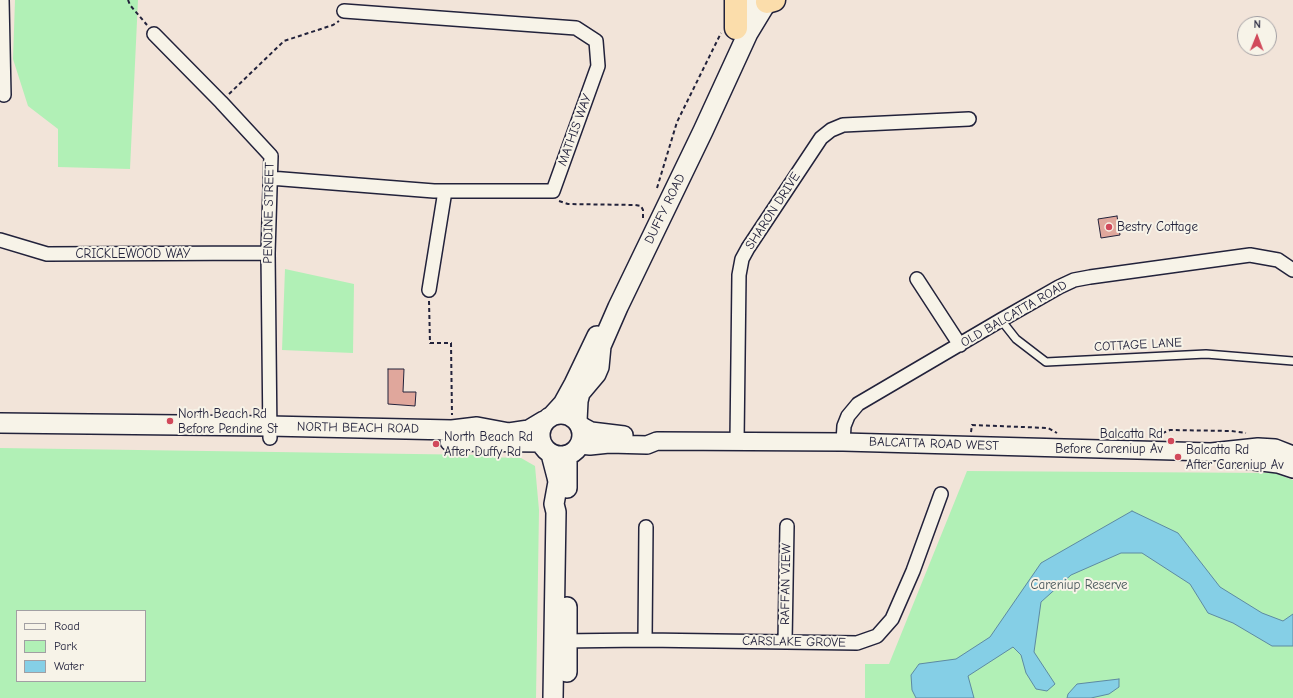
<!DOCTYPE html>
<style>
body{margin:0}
#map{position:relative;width:1293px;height:698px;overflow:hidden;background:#f2e4d9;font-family:"Comic Neue",sans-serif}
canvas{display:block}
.legend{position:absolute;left:16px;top:610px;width:130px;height:72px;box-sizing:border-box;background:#f7f3e8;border:1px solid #a29fa3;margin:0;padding:5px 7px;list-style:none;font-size:12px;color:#22223b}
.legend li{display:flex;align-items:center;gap:8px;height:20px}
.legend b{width:20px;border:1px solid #a29fa3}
.north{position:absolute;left:1237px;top:16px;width:40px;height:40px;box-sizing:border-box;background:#f7f3e8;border:1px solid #a29fa3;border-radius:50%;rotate:1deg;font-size:11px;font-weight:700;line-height:16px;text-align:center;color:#22223b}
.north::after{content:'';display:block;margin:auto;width:14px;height:18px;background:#d1495b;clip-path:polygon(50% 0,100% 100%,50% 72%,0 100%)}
</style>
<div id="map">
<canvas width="1293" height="698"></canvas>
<ul class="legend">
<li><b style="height:5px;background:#f7f3e8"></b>Road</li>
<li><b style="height:11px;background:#b1f0b6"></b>Park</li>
<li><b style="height:11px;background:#85cfe6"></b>Water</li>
</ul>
<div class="north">N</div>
</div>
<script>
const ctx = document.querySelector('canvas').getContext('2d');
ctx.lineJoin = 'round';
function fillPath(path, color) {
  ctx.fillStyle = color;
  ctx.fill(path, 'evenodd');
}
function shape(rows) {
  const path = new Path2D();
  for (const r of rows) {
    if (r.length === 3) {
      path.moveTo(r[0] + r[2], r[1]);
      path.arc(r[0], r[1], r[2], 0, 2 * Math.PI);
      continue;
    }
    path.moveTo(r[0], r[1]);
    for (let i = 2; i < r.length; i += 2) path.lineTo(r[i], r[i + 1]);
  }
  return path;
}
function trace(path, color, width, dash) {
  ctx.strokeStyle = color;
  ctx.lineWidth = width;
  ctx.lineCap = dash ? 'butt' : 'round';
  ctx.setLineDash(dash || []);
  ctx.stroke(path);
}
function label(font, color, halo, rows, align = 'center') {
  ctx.font = font + ' "Comic Neue",sans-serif';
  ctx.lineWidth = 4;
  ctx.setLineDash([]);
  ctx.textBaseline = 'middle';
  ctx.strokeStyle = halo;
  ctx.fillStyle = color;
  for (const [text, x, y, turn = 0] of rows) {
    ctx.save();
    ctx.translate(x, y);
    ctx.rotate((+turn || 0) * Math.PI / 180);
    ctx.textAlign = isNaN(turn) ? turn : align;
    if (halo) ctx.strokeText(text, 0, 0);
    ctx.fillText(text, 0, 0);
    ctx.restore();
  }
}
fillPath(shape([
 [15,0,138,0,130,169,58,167,58,129,28,106,13,59],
 [285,269,354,284,353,353,282,350],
 [0,448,483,455,484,457,521,458,535,466,539,510,536,698,0,698],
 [17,611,145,611,145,681,17,681],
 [967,471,1274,473,1293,480,1293,698,865,698,865,664,889,664]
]), '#b1f0b6');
const water = shape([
 [1132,511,1178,533,1220,587,1262,613,1283,621,1293,614,1293,646,1272,646,1233,623,1208,613,1190,584,1142,553,1121,553,1071,575,1041,602,1034,652,1055,684,1047,691,1036,689,1026,673,1021,655,1013,647,968,676,974,698,916,698,912,690,911,675,919,664,956,659,990,637,1041,563,1132,511],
 [1119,679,1119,687,1109,694,1091,698,1067,698,1068,694,1077,684,1119,679]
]);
fillPath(water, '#85cfe6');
trace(water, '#5d8aa2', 1);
const building = shape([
 [1117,216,1120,235,1101,238,1098,219,1117,216],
 [388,369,404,369,403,392,416,392,415,406,388,404,388,369]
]);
fillPath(building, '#e0a79c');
trace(building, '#22223b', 1);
const service = shape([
 [1001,320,1016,339,1046,362,1206,354,1293,361]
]);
const minor = shape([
 [2,0,4,95],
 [154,34,221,102,271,156,268,253,270,438],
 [270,178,434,191,553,191,598,66,596,41,576,28,344,11],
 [0,240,47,254,268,253],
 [917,279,960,345],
 [429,290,445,191],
 [737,441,739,275,742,259,748,248,821,138,831,130,843,125,969,119],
 [843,442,844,426,848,416,858,404,1001,320,1059,287,1074,280,1090,277,1250,255,1278,260,1293,270],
 [645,640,646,527],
 [559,641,645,640,857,643,877,636,892,619,913,571,941,494],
 [785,642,787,526]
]);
const tertiary = shape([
 [580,425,591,431,624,435],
 [580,445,590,446,609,444,647,445,657,441,843,442,1211,452,1258,447,1275,448,1293,455],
 [1226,456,1237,459,1278,464,1293,469]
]);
const secondary = shape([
 [736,29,750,0],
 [561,435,21],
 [553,415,563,404,574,384,597,336],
 [577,421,578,401,580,393,596,374,599,367,601,346,618,307,703,131,748,33,768,0],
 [0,423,269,426,452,430,477,427,509,433,529,430,544,421],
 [450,441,541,442],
 [551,454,557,477,558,482,554,504,556,512,553,698],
 [567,455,567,488],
 [567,672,567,607]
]);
const trunk = shape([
 [736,0,736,28],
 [767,2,774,0]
]);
trace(service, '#22223b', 10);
trace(minor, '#22223b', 16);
trace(tertiary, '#22223b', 20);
trace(secondary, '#22223b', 22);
trace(trunk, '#22223b', 25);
trace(shape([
 [128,0,130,5,147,25],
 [229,94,284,41,333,25,339,21],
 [657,188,677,122,721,33],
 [559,201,568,204,635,205,641,206,643,210,643,218],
 [429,301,430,343,451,343,452,415],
 [971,432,972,425,1048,428,1057,433],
 [1156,436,1170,430,1231,431,1246,433]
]), '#22223b', 2, [4, 3]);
trace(service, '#f7f3e8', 7);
trace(minor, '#f7f3e8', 13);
trace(tertiary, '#f7f3e8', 17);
trace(secondary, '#f7f3e8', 19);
trace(trunk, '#fbddab', 22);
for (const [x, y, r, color] of [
 [1109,227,4,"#d1495b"],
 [170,421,4,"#d1495b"],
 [1171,441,4,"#d1495b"],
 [436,444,4,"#d1495b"],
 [1178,457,4,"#d1495b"]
]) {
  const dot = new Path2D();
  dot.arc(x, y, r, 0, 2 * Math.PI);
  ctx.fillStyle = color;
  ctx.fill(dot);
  trace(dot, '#f7f3e8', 1.5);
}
label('13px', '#22223b', '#f7f3e8', [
 ["MATHIS WAY",575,130,-70],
 ["DUFFY ROAD",665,209,-64],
 ["SHARON DRIVE",773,211,-57],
 ["PENDINE STREET",269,213,-89],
 ["CRICKLEWOOD WAY",133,254],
 ["OLD BALCATTA ROAD",1014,314,-30],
 ["COTTAGE LANE",1138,345,-3],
 ["NORTH BEACH ROAD",358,428,1],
 ["BALCATTA ROAD WEST",934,444,2],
 ["RAFFAN VIEW",786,584,-89],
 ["CARSLAKE GROVE",794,642,1]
]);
label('13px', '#22223b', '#f7f3e8', [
 ["Bestry Cottage",1117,227],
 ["North Beach Rd",178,414],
 ["Before Pendine St",178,429],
 ["Balcatta Rd",1163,434,"right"],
 ["Before Careniup Av",1163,449,"right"],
 ["North Beach Rd",444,437],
 ["After Duffy Rd",444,452],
 ["Balcatta Rd",1186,450],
 ["After Careniup Av",1186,465]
], 'left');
label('13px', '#46565a', '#f7f3e8', [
 ["Careniup Reserve",1079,585]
]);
</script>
